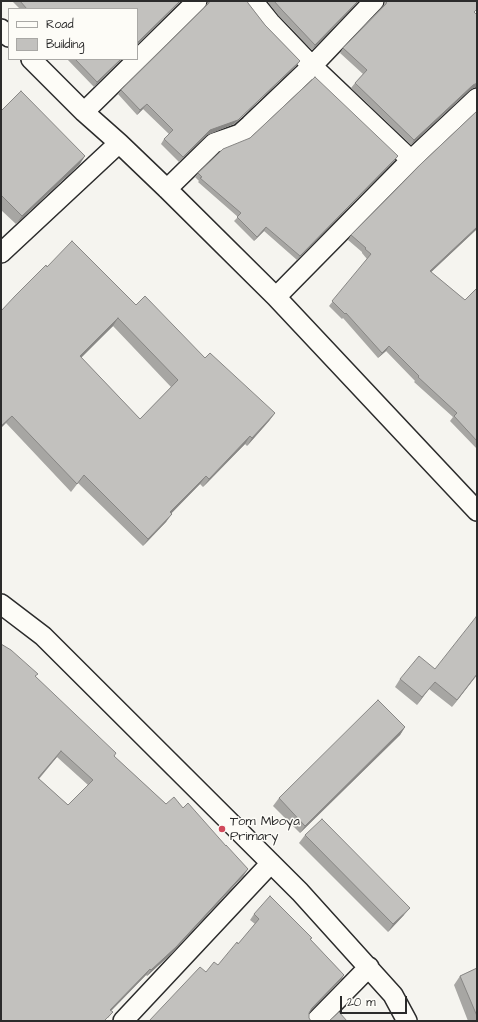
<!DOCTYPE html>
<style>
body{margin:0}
#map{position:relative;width:478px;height:1022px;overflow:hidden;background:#f5f4ef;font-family:"Architects Daughter",sans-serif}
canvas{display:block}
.frame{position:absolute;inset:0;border:2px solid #2b2b2b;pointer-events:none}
.legend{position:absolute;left:8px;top:8px;width:130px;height:52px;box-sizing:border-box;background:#fdfcf7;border:1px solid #a9a8a5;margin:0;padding:5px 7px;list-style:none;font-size:12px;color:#2b2b2b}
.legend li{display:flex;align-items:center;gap:8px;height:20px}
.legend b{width:20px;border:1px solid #a9a8a5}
.scale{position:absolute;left:340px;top:996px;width:67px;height:18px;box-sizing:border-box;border:2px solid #2b2b2b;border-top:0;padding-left:5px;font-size:12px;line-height:14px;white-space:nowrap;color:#2b2b2b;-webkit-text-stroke:3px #fdfcf7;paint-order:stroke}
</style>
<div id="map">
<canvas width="478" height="1022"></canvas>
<div class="frame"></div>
<ul class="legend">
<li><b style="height:5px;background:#fdfcf7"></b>Road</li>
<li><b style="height:11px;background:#c2c1be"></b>Building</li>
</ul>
<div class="scale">20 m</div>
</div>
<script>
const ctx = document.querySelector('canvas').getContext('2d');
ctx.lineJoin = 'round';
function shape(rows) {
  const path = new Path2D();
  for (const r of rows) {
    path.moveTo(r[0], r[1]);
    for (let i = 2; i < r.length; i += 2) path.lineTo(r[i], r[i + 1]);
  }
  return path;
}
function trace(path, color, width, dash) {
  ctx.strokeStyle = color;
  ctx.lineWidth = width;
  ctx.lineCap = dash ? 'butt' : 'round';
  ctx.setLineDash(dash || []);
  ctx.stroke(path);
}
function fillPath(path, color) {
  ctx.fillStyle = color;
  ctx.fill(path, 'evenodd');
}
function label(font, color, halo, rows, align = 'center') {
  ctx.font = font + ' "Architects Daughter",sans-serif';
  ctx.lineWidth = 3;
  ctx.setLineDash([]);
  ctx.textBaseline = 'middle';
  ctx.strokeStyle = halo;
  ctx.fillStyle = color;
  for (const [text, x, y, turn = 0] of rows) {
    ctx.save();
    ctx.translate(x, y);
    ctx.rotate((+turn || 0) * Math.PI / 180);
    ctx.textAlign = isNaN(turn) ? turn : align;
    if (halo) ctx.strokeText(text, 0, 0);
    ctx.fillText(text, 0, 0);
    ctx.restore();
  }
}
const minor = shape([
 [253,1,270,22,312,66,411,160],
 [1,29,9,37],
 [31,59,84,112,119,143,167,189,276,297,477,511],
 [84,112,197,1],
 [167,189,214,143,240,134,250,125,312,66,374,1],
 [1,253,119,143],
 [276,297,411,160,477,98],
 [1,604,43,636,300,892,393,995,407,1021],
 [123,1021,271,863],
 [316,1021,369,967]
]);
trace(minor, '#2b2b2b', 22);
trace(minor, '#fdfcf7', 19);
fillPath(shape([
 [12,1,181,1,137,45,137,9,20,9],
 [208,1,247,1,248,3,265,25,300,61,296,66,234,124,207,135,179,162,161,144,164,139,169,134,143,109,137,115,118,94,121,90,207,4],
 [267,1,359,1,312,50,278,15],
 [385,1,477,1,477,10,474,12,475,87,470,90,411,145,351,88,355,83,363,74,340,53,343,48,384,5],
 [67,59,122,59,94,87],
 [1,111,85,156,79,165,16,224,1,210],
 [477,111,477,229,431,272,465,300,477,288,477,449,450,421,453,417,414,382,415,381,386,351,378,358,343,318,342,319,329,306,367,259,362,253,362,252,348,240,351,235],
 [395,160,297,260,264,231,254,241,234,221,238,217,198,182,199,181,195,177,198,173],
 [47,267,136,305,275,413,269,421,247,446,245,444,203,487,200,484,171,513,166,522,143,546,78,483,71,492,6,423],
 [113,326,171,387,140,419,81,357],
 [435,669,477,675,452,707,429,689,417,705,395,687,400,679],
 [36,677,114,756,166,804,183,808,244,875,172,953,147,976,146,975,111,1011,113,1012,108,1018,1,1021],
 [57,757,88,785,68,805,39,779],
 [405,727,400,735,300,833,273,806,279,798],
 [305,835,404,915,388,932,299,843],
 [254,914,311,940,344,975,340,981,310,1011,309,1013,309,1018,206,972,218,965,238,944,255,924,250,920],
 [477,968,477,1021,468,1021,454,985,460,976]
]), '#a7a6a3');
fillPath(shape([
 [180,1,181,1,137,45,137,43],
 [358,1,359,1,312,50,315,45],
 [121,59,122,59,94,87,97,82],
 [300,61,296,66,234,124,207,135,179,162,183,157,210,130],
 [477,83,477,87,475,87,470,90,411,145,414,140,473,85],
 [147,104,143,109,137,115,140,110],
 [85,156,79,165,16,224,22,216],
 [398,156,395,160,297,260,300,256],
 [266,227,264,231,254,241,257,237],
 [477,227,477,229,427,276,430,271],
 [118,318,113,326,75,364,80,356],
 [389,346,386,351,378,358,382,353],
 [275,413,269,421,247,446,252,438],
 [12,416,6,423,1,428,1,426],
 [250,436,245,444,203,487,209,479],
 [206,476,200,484,165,520,170,512],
 [172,514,166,522,143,546,148,539],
 [477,674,477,675,452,707,457,700],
 [435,682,429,689,417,705,422,697],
 [405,727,400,735,300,833,305,826],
 [61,751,57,757,34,784,38,778],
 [248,869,244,875,172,953,147,976,151,970],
 [410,908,404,915,388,932,393,924],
 [150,969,146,975,106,1016,110,1010],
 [344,975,340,981,308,1014,312,1008]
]), '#888785');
const building = shape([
 [20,1,180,1,137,43,137,9,27,9,20,1],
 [210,1,247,1,248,3,265,25,300,61,238,120,210,130,183,157,164,139,173,130,147,104,140,110,121,90,208,4,210,1],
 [274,1,358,1,315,45,282,10,274,1],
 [387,1,477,1,477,9,474,12,477,15,477,83,473,85,414,140,355,83,367,70,343,48,386,4,387,1],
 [75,59,121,59,97,82,75,59],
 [315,77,398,156,300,256,266,227,257,237,237,217,241,213,200,178,202,177,198,173,223,149,250,138,315,77],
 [21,91,85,156,22,216,1,195,1,111,21,91],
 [477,111,477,227,430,271,465,300,477,288,477,441,454,416,457,413,418,377,419,376,389,346,382,353,346,313,345,314,332,301,371,254,365,249,366,248,351,235,422,163,477,111],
 [72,241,136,305,145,296,205,358,210,353,275,413,252,438,250,436,209,479,206,476,170,512,172,514,148,539,84,475,77,484,12,416,1,426,1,311,15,296,46,265,47,267,72,241],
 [118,318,178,380,140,419,80,356,118,318],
 [476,617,477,618,477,674,457,700,435,682,422,697,400,679,419,656,435,669,476,617],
 [1,644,11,650,38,674,35,676,116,753,114,756,166,804,174,797,183,808,188,803,226,846,226,845,248,869,176,947,151,970,150,969,110,1010,113,1012,104,1021,1,1021,1,644],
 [61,751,93,780,68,805,38,778,61,751],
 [378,700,405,727,305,826,279,798,378,700],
 [322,819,410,908,393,924,305,835,322,819],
 [270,896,312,938,310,939,344,975,312,1008,309,1013,309,1018,311,1021,149,1021,200,967,206,972,214,962,218,965,237,942,238,944,259,919,254,914,270,896],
 [477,968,477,1016,460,976,477,968],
 [339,1012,347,1021,329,1021,339,1012]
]);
fillPath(building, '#c2c1be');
trace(building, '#888785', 1);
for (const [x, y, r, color] of [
 [222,829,4,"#d1495b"]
]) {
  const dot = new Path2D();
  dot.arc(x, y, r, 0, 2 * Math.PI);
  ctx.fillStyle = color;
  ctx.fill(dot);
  trace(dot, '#fdfcf7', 1.5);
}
label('13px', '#2b2b2b', '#fdfcf7', [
 ["Tom Mboya",230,822],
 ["Primary",230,837]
], 'left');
</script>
